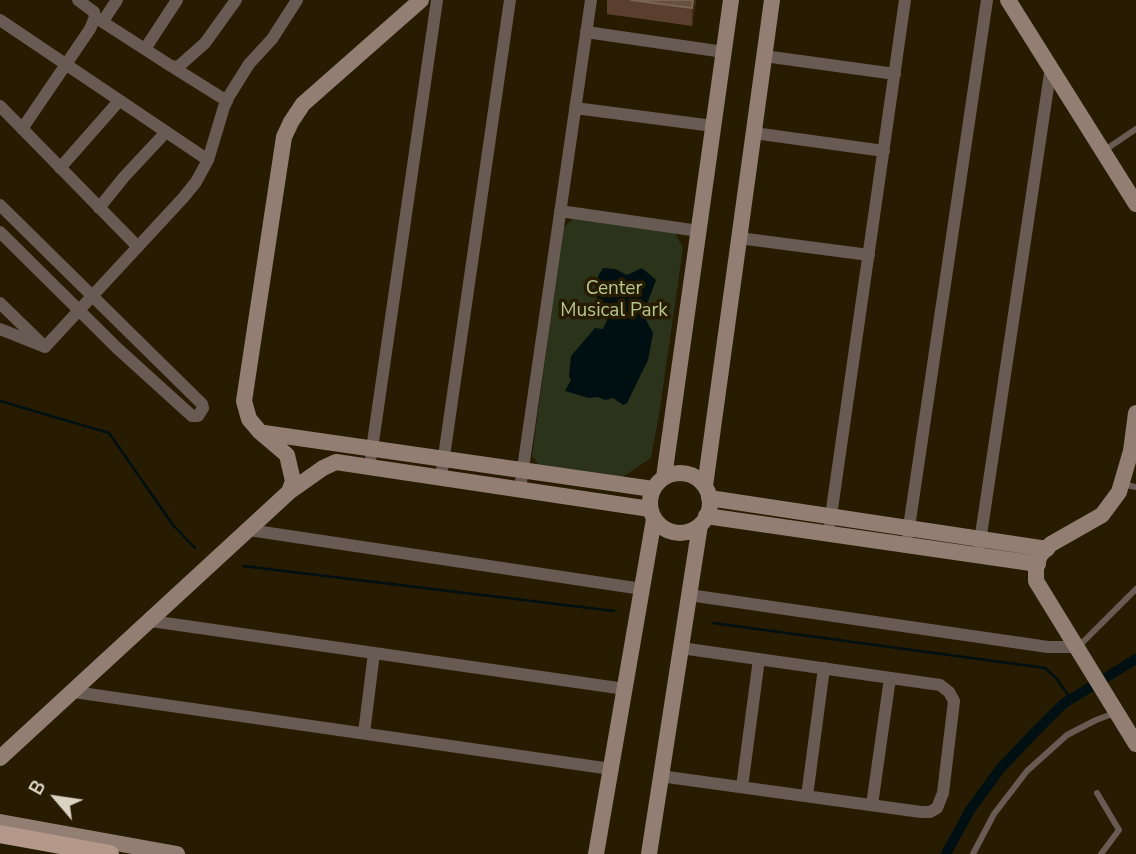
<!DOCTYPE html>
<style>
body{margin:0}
#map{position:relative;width:1136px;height:854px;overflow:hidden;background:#271c02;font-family:"Nunito Sans",sans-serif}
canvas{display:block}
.north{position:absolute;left:21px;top:763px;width:70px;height:70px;-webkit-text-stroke:5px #271c02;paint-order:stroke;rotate:299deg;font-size:19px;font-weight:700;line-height:28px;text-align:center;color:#dad3c4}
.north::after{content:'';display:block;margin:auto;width:24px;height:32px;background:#dad3c4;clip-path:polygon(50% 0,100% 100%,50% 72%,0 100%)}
</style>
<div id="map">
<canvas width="1136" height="854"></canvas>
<div class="north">B</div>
</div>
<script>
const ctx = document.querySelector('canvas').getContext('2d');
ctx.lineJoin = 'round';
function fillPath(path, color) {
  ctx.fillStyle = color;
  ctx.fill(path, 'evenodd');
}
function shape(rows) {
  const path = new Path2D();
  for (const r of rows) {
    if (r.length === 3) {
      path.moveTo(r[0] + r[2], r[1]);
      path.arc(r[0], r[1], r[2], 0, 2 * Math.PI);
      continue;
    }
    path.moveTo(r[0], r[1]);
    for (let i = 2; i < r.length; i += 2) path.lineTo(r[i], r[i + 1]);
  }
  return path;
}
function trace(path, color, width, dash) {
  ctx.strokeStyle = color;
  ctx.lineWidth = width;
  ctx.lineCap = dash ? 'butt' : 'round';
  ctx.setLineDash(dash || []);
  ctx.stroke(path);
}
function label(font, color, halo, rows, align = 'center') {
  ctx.font = font + ' "Nunito Sans",sans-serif';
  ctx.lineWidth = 7;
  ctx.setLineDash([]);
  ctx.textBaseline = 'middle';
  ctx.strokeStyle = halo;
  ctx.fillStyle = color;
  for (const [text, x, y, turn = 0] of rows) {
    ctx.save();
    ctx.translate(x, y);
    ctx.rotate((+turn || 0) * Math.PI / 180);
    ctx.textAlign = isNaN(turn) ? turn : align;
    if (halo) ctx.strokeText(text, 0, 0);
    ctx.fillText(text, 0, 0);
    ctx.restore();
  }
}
fillPath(shape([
 [575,217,674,231,683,248,659,415,651,458,621,478,539,465,532,456,563,228]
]), '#2b331a');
fillPath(shape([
 [603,268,615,269,627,275,642,268,656,280,645,309,645,318,653,333,648,360,627,403,623,405,613,398,605,400,598,397,589,398,565,391,571,380,569,376,571,356,595,328,603,329,609,316,608,311,601,307,595,294,597,278]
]), '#000f12');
trace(shape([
 [0,401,109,433,173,525,195,548],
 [243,566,614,611],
 [713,623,1045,668,1056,678,1071,699]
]), '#000f12', 2.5);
trace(shape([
 [946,854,970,810,1000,769,1034,733,1063,704,1136,659]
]), '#000f12', 10);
trace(shape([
 [1105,150,1136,129],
 [1122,484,1136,487],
 [1079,646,1136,589],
 [1097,793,1119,830,1101,854],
 [973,854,994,814,1027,771,1067,735,1096,720,1115,713]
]), '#685b54', 6);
trace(shape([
 [95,17,171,66,178,67,205,43,236,0],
 [0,20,208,160],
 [103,21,117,0],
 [586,32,724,52],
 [145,49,177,0],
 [764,56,895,74],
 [171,66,227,101],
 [0,106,138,247],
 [575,108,713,126],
 [22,129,90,29,95,17,94,12,78,0],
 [754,133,884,151],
 [60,168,119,101],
 [0,205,202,404,203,408,198,416,192,416,117,348,0,232],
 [99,208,124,177,166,132],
 [560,211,699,231],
 [739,238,869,255],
 [0,303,40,342],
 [0,329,45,347,183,198,196,182,208,160,224,107,229,96,249,64,272,39,297,0],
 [371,456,437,0],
 [441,477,510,0],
 [520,489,591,0],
 [830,523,905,0],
 [249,530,642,589],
 [908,534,987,0],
 [979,548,1051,67],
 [689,595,1048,647,1077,647],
 [151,621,625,689],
 [74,692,611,769],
 [364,733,374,653],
 [660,776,921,812,930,812,937,808,943,793,954,701,949,692,940,685,681,648],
 [742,787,759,659],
 [807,796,824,668],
 [872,805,890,678]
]), '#685b54', 12);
trace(shape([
 [1008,0,1136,204],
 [1136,413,1131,451,1119,492,1102,515,1051,544,1040,555,1036,568,1036,581,1136,744],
 [264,433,653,489],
 [680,503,30],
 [664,477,731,0],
 [705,486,772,0],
 [289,492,323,468,336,462,650,509],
 [709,498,1047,549],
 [706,516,1038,564],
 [0,758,289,492,293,481,287,455,260,432,249,419,244,401,284,137,291,122,303,104,421,0],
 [0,822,177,854],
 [596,854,654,519],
 [649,854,700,525]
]), '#937e73', 16);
trace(shape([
 [0,834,110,854]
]), '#b4998b', 18);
fillPath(shape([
 [607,0,696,0,692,26,607,14]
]), '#5b3f2e');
fillPath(shape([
 [693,0,696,0,692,26,692,8]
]), '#402a16');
const building = shape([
 [631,0,693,0,692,8,631,0]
]);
fillPath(building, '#684f3e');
trace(building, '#7a6453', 2);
label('19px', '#b4c78d', '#271c02', [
 ["Center",614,289],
 ["Musical Park",614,311]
]);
</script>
